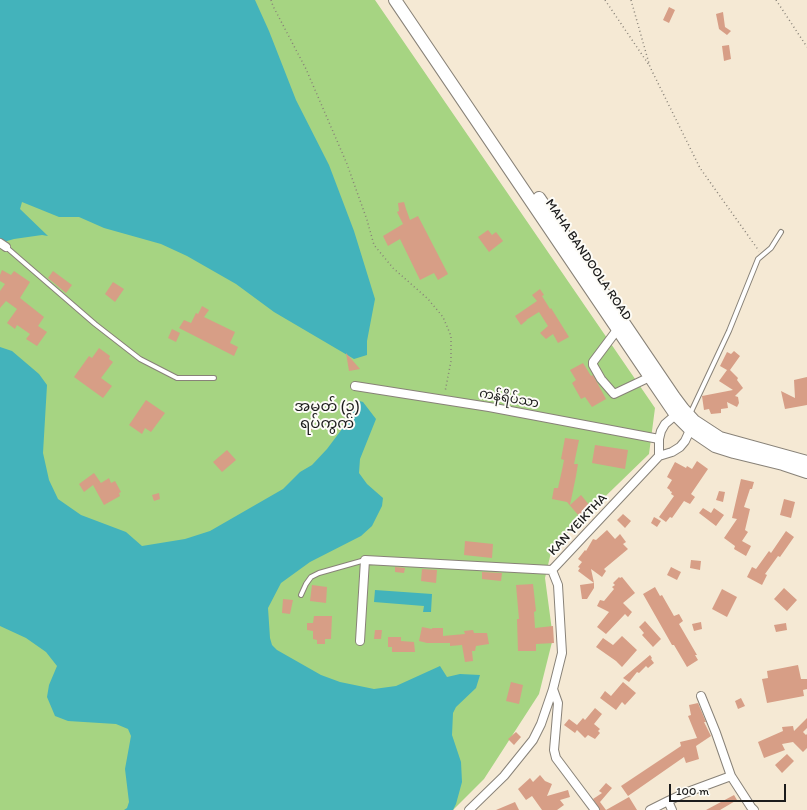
<!DOCTYPE html>
<meta charset="utf-8">
<style>
body{margin:0}
#map{position:relative;width:807px;height:810px;overflow:hidden;background:#f5e9d4;font-family:Itim,sans-serif}
canvas{display:block}
.scale{position:absolute;left:669px;top:784px;width:117px;height:18px;box-sizing:border-box;border:2px solid #1c1c1c;border-top:0;padding-left:5px;font-size:12px;line-height:14px;white-space:nowrap;color:#1c1c1c;-webkit-text-stroke:3px #fdfcf7;paint-order:stroke}
</style>
<div id="map">
<canvas width="807" height="810"></canvas>
<div class="scale">100 m</div>
</div>
<script>
const ctx = document.querySelector('canvas').getContext('2d');
ctx.lineJoin = 'round';
function fillPath(path, color) {
  ctx.fillStyle = color;
  ctx.fill(path, 'evenodd');
}
function shape(rows) {
  const path = new Path2D();
  for (const r of rows) {
    path.moveTo(r[0], r[1]);
    for (let i = 2; i < r.length; i += 2) path.lineTo(r[i], r[i + 1]);
  }
  return path;
}
function trace(path, color, width, dash) {
  ctx.strokeStyle = color;
  ctx.lineWidth = width;
  ctx.lineCap = dash ? 'butt' : 'round';
  ctx.setLineDash(dash || []);
  ctx.stroke(path);
}
function label(font, color, halo, rows, align = 'center') {
  ctx.font = font + ' Itim,"Noto Sans Myanmar",sans-serif';
  ctx.lineWidth = 4;
  ctx.setLineDash([]);
  ctx.textBaseline = 'middle';
  ctx.strokeStyle = halo;
  ctx.fillStyle = color;
  for (const [text, x, y, turn = 0] of rows) {
    ctx.save();
    ctx.translate(x, y);
    ctx.rotate((+turn || 0) * Math.PI / 180);
    ctx.textAlign = isNaN(turn) ? turn : align;
    if (halo) ctx.strokeText(text, 0, 0);
    ctx.fillText(text, 0, 0);
    ctx.restore();
  }
}
fillPath(shape([
 [0,0,375,0,655,408,649,454,552,548,545,578,553,638,539,694,484,779,453,810,0,810]
]), '#a6d482');
fillPath(shape([
 [0,0,255,0,269,31,296,100,329,165,354,231,375,299,367,341,367,355,354,359,274,312,236,284,187,256,161,244,104,228,79,217,59,217,22,202,20,209,48,236,42,235,14,239,7,241,0,248],
 [0,347,12,351,39,374,47,385,43,453,49,480,58,499,81,515,126,532,142,546,185,539,210,531,283,489,300,472,312,465,327,449,348,421,356,400,363,402,376,419,360,459,359,473,367,484,383,498,382,506,372,526,361,536,310,562,281,583,268,608,270,638,272,645,277,650,321,675,340,682,374,689,396,686,440,666,447,677,460,674,480,675,476,688,456,707,453,713,452,735,461,762,462,782,456,804,453,810,124,810,127,808,129,802,125,769,131,736,128,729,116,724,68,721,55,716,47,697,49,685,57,666,46,652,26,638,0,626],
 [375,590,432,594,431,612,423,612,424,606,374,602]
]), '#43b3bb');
fillPath(shape([
 [669,7,675,10,669,23,663,20],
 [723,12,725,27,731,31,727,35,719,29,716,14],
 [729,45,731,59,724,61,722,46],
 [404,202,406,209,410,220,418,216,448,274,438,280,434,273,420,280,400,239,388,246,383,236,403,224,397,212,399,211,398,203],
 [488,230,492,235,496,232,503,241,489,252,478,237],
 [2,270,11,275,14,271,30,282,20,298,44,317,38,326,47,332,37,346,26,339,30,334,17,325,15,329,7,323,17,309,6,301,0,308,0,291,5,284,0,281,0,275],
 [53,271,72,285,66,293,48,278],
 [113,282,124,289,115,302,105,294],
 [540,289,544,295,542,296,550,309,551,308,569,337,558,343,553,334,546,339,540,333,548,326,539,312,526,320,527,320,521,325,515,316,537,301,532,295],
 [202,306,209,310,204,317,235,332,230,343,238,347,234,356,179,328,184,320,191,323,196,313,198,314],
 [172,329,180,333,176,342,168,338],
 [99,348,110,356,109,359,113,362,101,378,112,386,103,398,74,377,89,356,92,358],
 [734,351,740,356,730,370,738,378,737,380,743,388,735,396,738,397,739,403,737,407,727,402,728,408,721,409,721,413,711,414,709,409,704,410,702,396,733,390,719,381,727,370,720,366,727,352,731,354],
 [346,353,360,369,349,371],
 [583,363,591,376,593,375,606,399,592,407,585,397,581,399,572,383,576,380,570,370],
 [807,377,807,405,785,409,781,391,795,398,794,380],
 [146,400,165,413,151,432,145,428,142,434,129,425],
 [304,420,314,425,311,431,301,426],
 [565,438,579,440,574,464,578,464,576,476,570,505,581,495,590,506,579,516,567,502,552,499,554,488,558,488,562,470,564,460,561,459],
 [595,445,628,450,625,469,592,463],
 [227,450,236,460,222,472,213,462],
 [697,461,708,469,691,494,695,497,690,504,684,501,672,518,670,517,666,522,659,517,674,496,671,494,672,492,670,491,670,490,667,488,672,480,667,477,675,462,686,468,687,466,692,469],
 [94,473,101,483,109,478,111,483,115,481,121,492,119,493,120,496,104,505,93,485,84,492,79,484],
 [741,479,754,482,752,489,750,489,744,507,750,509,745,530,748,532,742,541,751,546,746,556,734,549,735,546,724,538,737,519,732,518],
 [719,491,725,492,723,502,716,500],
 [159,493,160,499,154,501,152,495],
 [784,499,795,502,791,518,780,515],
 [703,508,711,513,714,508,724,515,716,526,699,513],
 [623,514,631,521,625,528,617,520],
 [654,517,661,521,657,527,651,523],
 [607,530,615,539,620,534,626,542,623,544,628,549,604,569,606,571,602,577,591,569,594,583,578,571,580,568,578,567,582,562,578,559,585,550,586,551,593,539,596,540],
 [786,531,794,537,780,557,778,556,765,574,767,575,762,585,747,577,752,567,756,569,769,551,771,553],
 [465,541,493,544,492,558,464,555],
 [691,560,701,561,700,570,690,568],
 [395,567,405,568,404,573,395,572],
 [671,567,681,572,677,580,667,575],
 [422,569,437,570,436,583,421,581],
 [482,572,502,573,501,581,482,579],
 [619,577,620,578,622,577,635,593,623,603,632,612,628,617,625,614,606,634,597,627,609,612,597,606,600,600,604,601,614,589,612,587,615,585,613,583],
 [594,583,594,588,587,599,582,599,580,585],
 [533,584,536,611,534,612,535,628,553,626,554,643,536,644,536,651,518,651,517,619,519,619,516,585],
 [312,585,327,587,326,603,310,601],
 [655,587,660,596,662,595,674,616,679,614,683,621,679,624,697,655,695,655,698,660,687,667,674,645,672,645,643,594],
 [784,588,797,600,787,611,774,599],
 [722,589,737,597,727,617,712,609],
 [283,599,293,600,290,614,282,613],
 [314,616,332,616,331,639,325,639,325,644,317,644,317,640,313,639,313,631,307,630,307,623,313,623],
 [645,621,661,639,653,647,642,635,644,633,639,627],
 [701,622,702,629,694,631,692,624],
 [786,623,787,630,776,632,774,625],
 [422,627,432,629,432,628,443,628,443,636,465,634,464,631,473,630,474,633,487,633,489,644,476,646,475,651,472,651,473,661,465,662,462,645,450,646,450,643,427,643,419,641],
 [375,630,382,630,381,639,374,639],
 [622,636,637,650,622,667,616,661,596,647,603,638,613,645],
 [388,637,401,637,401,641,414,642,415,652,392,652,392,647,388,647],
 [650,655,652,658,651,659,654,663,648,668,646,666,639,673,637,672,629,682,623,678],
 [798,665,801,679,807,679,807,689,803,690,804,696,767,703,762,679,768,678,767,671],
 [511,682,523,685,519,704,506,701],
 [623,682,636,693,625,705,622,702,616,710,600,698,605,691,611,696],
 [741,698,745,706,738,709,735,701],
 [698,703,706,722,704,722,711,736,696,746,699,759,686,763,684,757,628,796,621,786,681,746,680,742,697,738,688,716,691,715,689,705],
 [595,708,602,714,594,724,600,729,598,731,600,733,595,739,588,735,585,738,577,730,575,733,564,725,569,719,577,725,583,718,585,720],
 [807,718,807,728,803,732,806,735,807,734,807,748,803,752,793,742,782,744,785,750,764,758,758,742,783,731,782,727,793,726,794,731],
 [516,732,521,737,514,745,508,739],
 [787,754,794,761,782,773,775,765],
 [540,775,545,781,552,784,547,796,568,790,570,797,560,800,564,805,557,810,542,810,532,796,526,800,518,789,530,778,533,782],
 [606,783,612,788,600,802,606,810,629,797,637,810,600,810,593,799,602,793,599,791],
 [734,795,737,800,720,810,706,810],
 [515,802,519,810,496,810]
]), '#d79e86');
const lane = shape([
 [6,247,95,324,140,359,177,378,214,378],
 [690,414,729,331,758,259,771,248,781,232],
 [301,595,306,584,311,577,319,573,365,560]
]);
const street = shape([
 [0,243,6,247],
 [617,330,593,362,593,365,601,379,614,394,650,377],
 [355,386,489,407,659,439],
 [659,456,659,439,661,431,665,424,679,412],
 [659,456,672,452,680,447,685,441,692,426],
 [360,641,365,560,552,570],
 [553,689,558,703,554,750,556,758,595,810],
 [701,696,716,733,731,776,751,807,754,810],
 [668,801,685,793,731,776],
 [469,810,504,776,533,740,541,724,553,689,562,653,558,585,552,570,659,456],
 [650,810,668,801,672,810]
]);
const secondary = shape([
 [395,0,650,377,676,415,690,429,715,446,734,452,783,464,807,472],
 [539,198,674,397,683,409,694,421,720,438,807,462]
]);
trace(lane, '#888278', 6);
trace(street, '#888278', 10);
trace(secondary, '#888278', 14);
trace(shape([
 [271,0,273,6,306,69,347,164,367,220,374,245,393,268,428,299,443,317,451,336,451,361,445,392],
 [605,0,649,65],
 [631,0,650,67,700,168,759,251],
 [776,0,807,47]
]), '#888278', 1.5, [1, 3]);
trace(lane, '#fff', 4);
trace(street, '#fff', 8);
trace(secondary, '#fff', 12);
label('13px', '#1c1c1c', '#fdfcf7', [
 ["MAHA BANDOOLA ROAD",588,260,56],
 ["ကန်ရိပ်သာ",509,399,10],
 ["KAN YEIKTHA",578,525,-47]
]);
label('15px', '#1c1c1c', '#fdfcf7', [
 ["အမှတ် (၃)",327,407],
 ["ရပ်ကွက်",327,424]
]);
</script>
